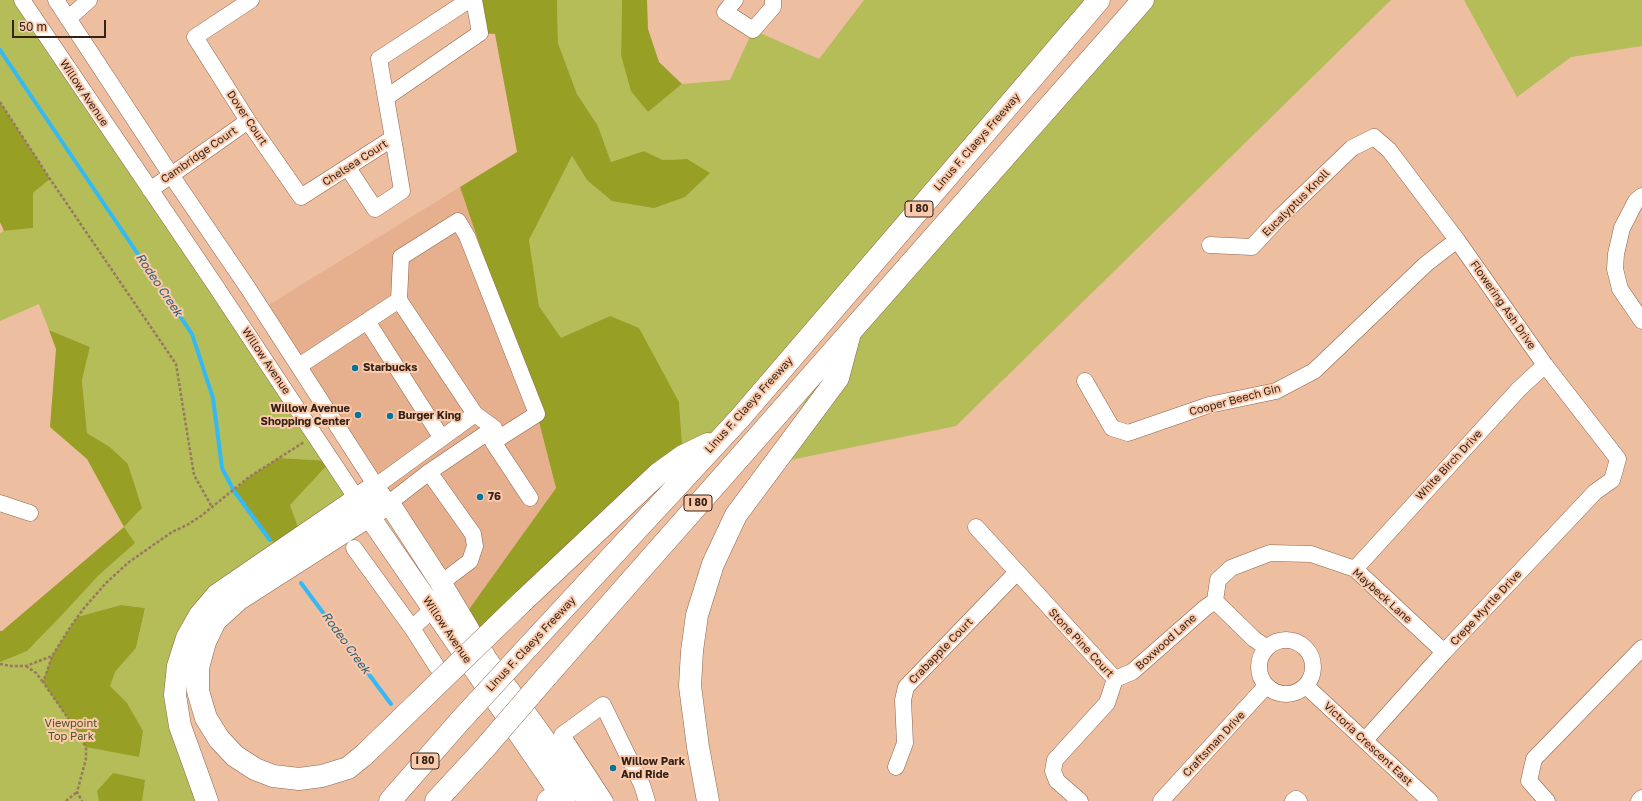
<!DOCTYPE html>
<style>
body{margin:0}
#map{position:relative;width:1642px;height:801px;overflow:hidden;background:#edbea0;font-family:"Golos Text",sans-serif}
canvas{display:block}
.scale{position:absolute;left:12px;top:20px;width:94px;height:18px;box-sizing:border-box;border:2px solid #342217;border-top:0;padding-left:5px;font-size:12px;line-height:14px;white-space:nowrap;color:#342217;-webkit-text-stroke:3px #fbcaac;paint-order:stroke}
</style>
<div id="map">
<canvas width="1642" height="801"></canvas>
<div class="scale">50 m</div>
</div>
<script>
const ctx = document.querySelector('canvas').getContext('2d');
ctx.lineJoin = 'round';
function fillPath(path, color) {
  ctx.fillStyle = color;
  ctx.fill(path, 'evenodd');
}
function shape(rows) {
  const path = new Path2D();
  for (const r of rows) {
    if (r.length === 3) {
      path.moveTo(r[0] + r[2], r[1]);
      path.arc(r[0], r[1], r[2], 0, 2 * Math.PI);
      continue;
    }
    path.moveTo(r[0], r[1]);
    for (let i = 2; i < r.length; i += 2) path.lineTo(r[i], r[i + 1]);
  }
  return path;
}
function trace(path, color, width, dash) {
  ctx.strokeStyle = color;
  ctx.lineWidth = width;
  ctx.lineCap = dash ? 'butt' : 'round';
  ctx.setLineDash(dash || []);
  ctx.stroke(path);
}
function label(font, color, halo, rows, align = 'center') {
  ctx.font = font + ' "Golos Text",sans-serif';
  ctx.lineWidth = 4;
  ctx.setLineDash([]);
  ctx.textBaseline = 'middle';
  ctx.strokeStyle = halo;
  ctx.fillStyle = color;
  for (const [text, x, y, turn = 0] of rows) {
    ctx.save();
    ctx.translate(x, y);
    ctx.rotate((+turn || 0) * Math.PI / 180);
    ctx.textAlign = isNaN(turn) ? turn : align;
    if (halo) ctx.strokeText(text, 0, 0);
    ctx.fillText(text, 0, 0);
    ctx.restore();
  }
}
fillPath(shape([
 [460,187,537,414,556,488,462,619,262,309]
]), '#e6b08e');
fillPath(shape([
 [0,0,22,0,289,394,356,499,301,536,289,505,331,461,279,458,249,477,234,491,270,540,284,548,217,595,200,615,187,638,178,666,175,695,180,726,207,801,0,801,0,631,35,643,99,575,134,543,124,527,142,508,128,464,110,447,87,433,82,380,90,347,49,330,39,304,0,321,0,233,4,231,33,228,33,193,50,179,0,102],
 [121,605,145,608,136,648,115,672,56,651,77,617],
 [557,0,622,0,621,55,648,112,682,84,730,80,753,30,819,59,864,0,1099,0,740,418,683,456,679,402,610,316,561,339,539,306,529,240,572,156,587,180,687,159,663,160,644,151,611,162,598,126,577,94,558,43],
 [1144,0,1391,0,956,426,766,465,851,326],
 [1464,0,1642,0,1642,46,1571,57,1517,97]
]), '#b4bd58');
fillPath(shape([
 [474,0,557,0,558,43,577,94,598,126,611,162,644,151,663,160,687,159,710,173,685,197,654,208,612,201,587,180,572,156,529,240,539,306,561,338,610,316,639,328,679,402,683,456,478,646,462,619,556,488,537,414,460,187,517,152,495,34,480,33],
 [622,0,647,0,648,29,659,62,682,84,648,112,631,91,621,55],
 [0,102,50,179,33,193,33,228,4,231,0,222],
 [49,330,90,347,82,380,87,433,110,447,128,464,142,508,124,527,135,543,99,575,61,616,27,651,0,662,0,631,2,631,124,527,87,459,50,427,56,349],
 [279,458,331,461,290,505,301,536,284,548,270,540,234,491,249,477],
 [121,605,145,608,136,648,115,672,110,686,127,703,143,731,139,757,86,747,76,730,43,682,52,656,77,617],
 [113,773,145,780,142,801,99,801,97,791]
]), '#979f24');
trace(shape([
 [0,50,192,334,213,398,222,468,234,491,270,540],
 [301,583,391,704]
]), '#35b9f5', 4);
const minor = shape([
 [22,0,213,282,363,508],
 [56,0,171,175,248,288,376,486,389,503,429,472,494,428],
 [251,0,195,37,248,121,301,197,393,138,379,59,469,0],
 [735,0,725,12,753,30,773,7,773,0],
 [68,19,89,0],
 [387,97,480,33,474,0],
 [348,168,375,209,402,191,393,138],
 [150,190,248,121],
 [1642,196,1636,201,1622,228,1616,254,1615,269,1620,289,1642,321],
 [1210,245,1252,247,1278,219,1352,148,1374,137,1389,150,1457,240,1545,365,1618,459,1612,480,1595,492,1444,652,1365,740],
 [399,300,401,257,458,221,467,236,537,414,493,442],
 [367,321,441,437],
 [299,366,399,300,475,414,494,428,493,442,530,498],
 [1085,381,1112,428,1128,433,1209,405,1276,391,1314,371,1426,264,1457,240],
 [429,472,473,534,475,546,470,561,441,583],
 [376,486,475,414],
 [0,503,30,513],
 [976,527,1115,679,1107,703,1055,760,1053,771,1057,781,1080,801],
 [354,548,412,628],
 [1355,569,1519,389,1545,365],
 [433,609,412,628,437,667],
 [1286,667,27],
 [1267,648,1254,639,1215,601,1218,580,1231,568,1270,553,1311,554,1355,569,1444,652],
 [1115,679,1132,672,1205,608,1215,601],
 [1306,686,1430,801],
 [896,767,905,743,903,700,906,687,1016,573],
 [605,801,562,735,603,705,642,785,647,801],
 [1161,801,1266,686],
 [1293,801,1296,799,1299,801],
 [1547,801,1529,781,1534,759,1642,648],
 [1639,801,1642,798]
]);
const major = shape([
 [389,503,441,583,487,660,589,801],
 [369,516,565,801]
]);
const highway = shape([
 [523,601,658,474,683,456,708,444],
 [528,647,740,418,1099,0],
 [546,677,1143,0],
 [364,755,348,768,322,776,299,779,273,776,255,769,235,756,219,739,206,718,198,691,198,668,205,642,215,621,239,599,389,503],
 [207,801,180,726,175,695,178,666,187,638,200,615,217,595,376,486],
 [390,801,460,721],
 [436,801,484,749],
 [548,801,576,781],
 [708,801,698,747,690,686,692,651,697,615,713,564,736,515,838,378,850,333]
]);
trace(minor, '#8e6449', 17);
trace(major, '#8e6449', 22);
trace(highway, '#8e6449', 23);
trace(shape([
 [0,102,50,179,176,364,194,475,212,507],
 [52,657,43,682,76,730,86,747,86,759,77,792,82,801],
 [0,664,11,666,26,666,52,656,71,626,84,608,106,583,129,562,172,532,187,525,201,516,249,477,304,442],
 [26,666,36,673,43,682],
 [66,801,77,792]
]), '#997762', 2.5, [3, 2]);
trace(minor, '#fff', 16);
trace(major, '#fff', 21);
trace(highway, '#fff', 22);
const highwayBridge = shape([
 [460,721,528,647],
 [484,749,546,677],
 [364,755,523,601]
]);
trace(highwayBridge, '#8e6449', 23, []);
trace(highwayBridge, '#fff', 22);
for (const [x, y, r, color] of [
 [355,368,4,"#04749e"],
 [358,415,4,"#04749e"],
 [390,416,4,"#04749e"],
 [480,497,4,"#04749e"],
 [613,768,4,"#04749e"]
]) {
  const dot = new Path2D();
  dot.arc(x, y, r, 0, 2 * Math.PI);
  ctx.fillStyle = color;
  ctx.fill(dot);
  trace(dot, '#fbcaac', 1.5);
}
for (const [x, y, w] of [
 [919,209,28],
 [698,503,28],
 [425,761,28]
]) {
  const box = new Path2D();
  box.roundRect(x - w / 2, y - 8, w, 16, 3);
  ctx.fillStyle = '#fbcaac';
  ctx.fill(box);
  trace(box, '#342217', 1);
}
label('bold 10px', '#342217', null, [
 ["I 80",919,209],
 ["I 80",698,503],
 ["I 80",425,761]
]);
label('11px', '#342217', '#fbcaac', [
 ["Willow Avenue",84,93,56],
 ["Dover Court",247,118,56],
 ["Linus F. Claeys Freeway",977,142,-49],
 ["Cambridge Court",199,155,-35],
 ["Chelsea Court",355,163,-33],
 ["Eucalyptus Knoll",1296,203,-45],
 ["Flowering Ash Drive",1503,305,55],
 ["Willow Avenue",266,361,56],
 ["Cooper Beech Gin",1235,400,-15],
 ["Linus F. Claeys Freeway",749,405,-48],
 ["White Birch Drive",1449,465,-47],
 ["Maybeck Lane",1382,596,42],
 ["Crepe Myrtle Drive",1486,608,-47],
 ["Willow Avenue",447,630,56],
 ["Boxwood Lane",1166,642,-42],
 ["Stone Pine Court",1081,643,47],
 ["Linus F. Claeys Freeway",531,644,-47],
 ["Crabapple Court",941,651,-46],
 ["Craftsman Drive",1214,744,-47],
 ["Victoria Crescent East",1368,744,43]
]);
label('bold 11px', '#342217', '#fbcaac', [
 ["Starbucks",363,368],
 ["Willow Avenue",350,409,"right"],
 ["Shopping Center",350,422,"right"],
 ["Burger King",398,416],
 ["76",488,497],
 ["Willow Park",621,762],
 ["And Ride",621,775]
], 'left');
label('11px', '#4e5324', '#fbcaac', [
 ["Viewpoint",71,724],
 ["Top Park",71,737]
]);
label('italic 12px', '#2c5e77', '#fbcaac', [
 ["Rodeo Creek",159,285,56],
 ["Rodeo Creek",346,643,54]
]);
</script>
